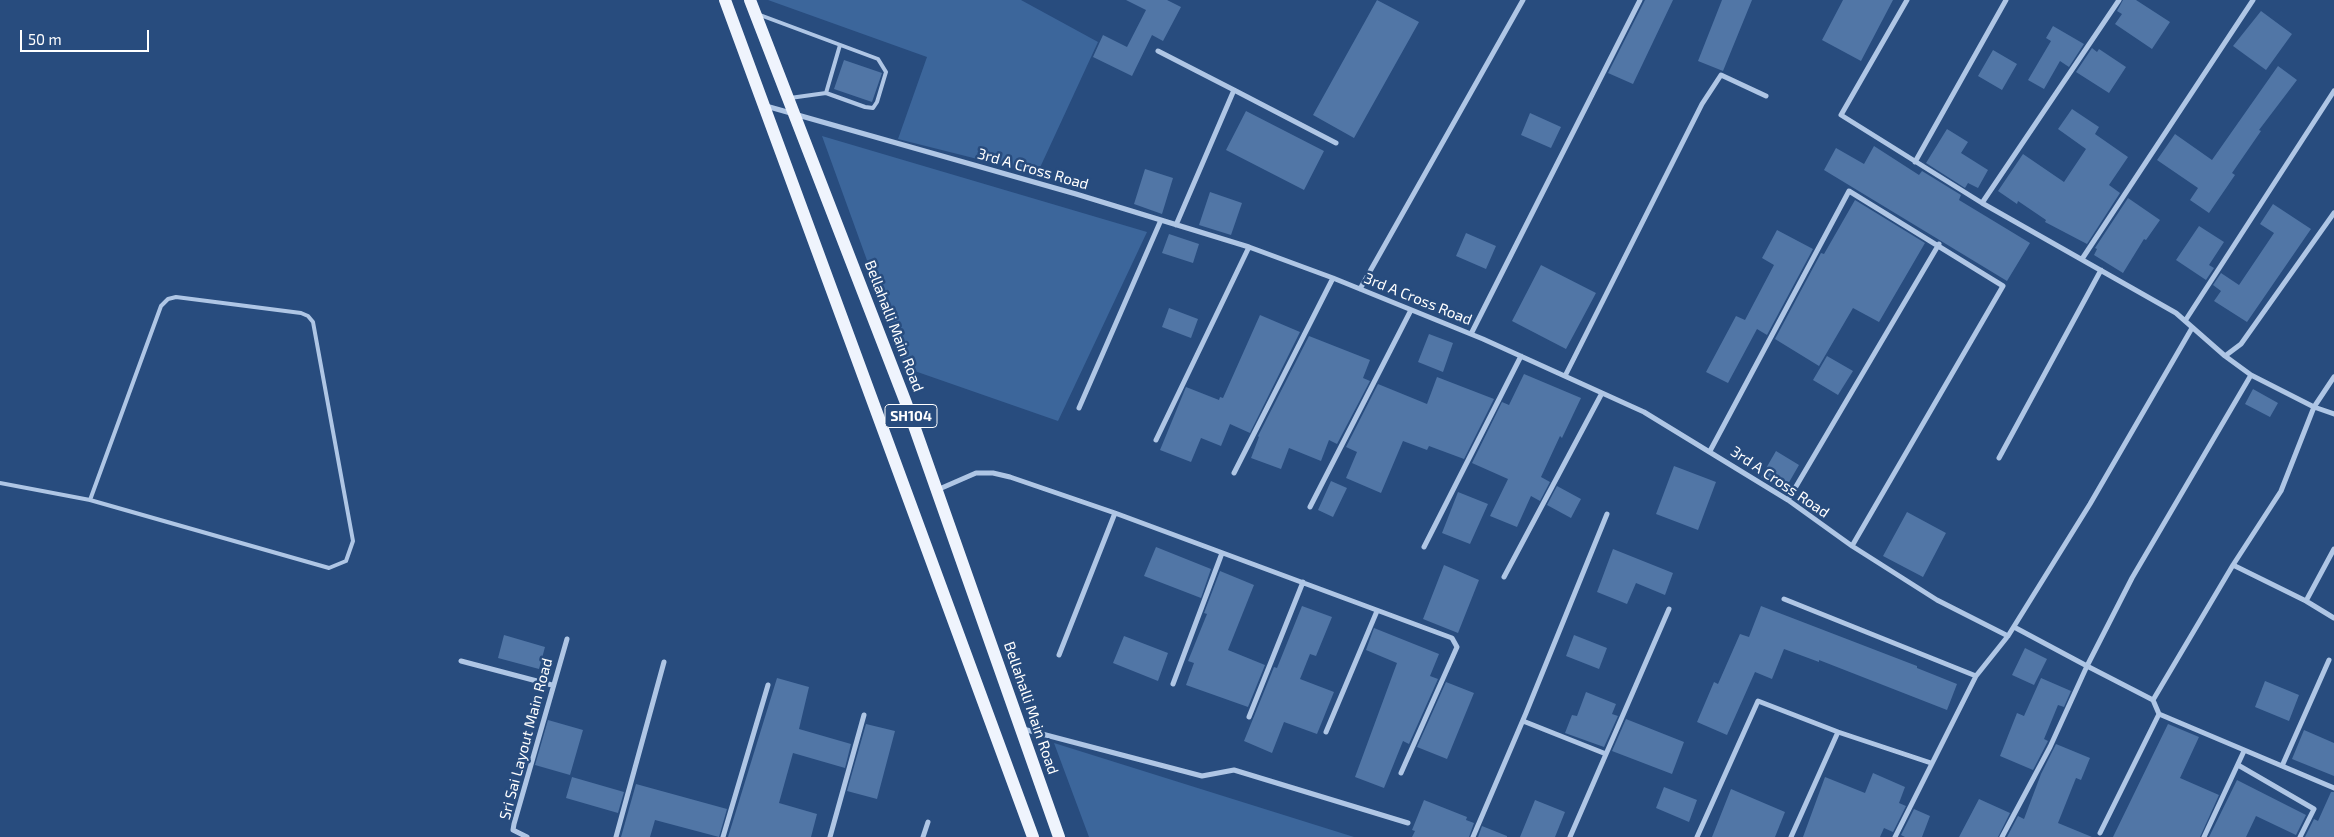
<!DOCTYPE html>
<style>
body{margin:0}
#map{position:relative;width:2334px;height:837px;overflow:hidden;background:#284c7e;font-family:"Exo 2",sans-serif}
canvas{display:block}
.scale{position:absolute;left:20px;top:30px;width:129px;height:22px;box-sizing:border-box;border:2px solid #fff;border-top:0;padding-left:6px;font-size:15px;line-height:18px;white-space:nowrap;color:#fff;-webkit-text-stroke:4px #284c7e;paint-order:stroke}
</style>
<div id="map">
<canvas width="2334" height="837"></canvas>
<div class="scale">50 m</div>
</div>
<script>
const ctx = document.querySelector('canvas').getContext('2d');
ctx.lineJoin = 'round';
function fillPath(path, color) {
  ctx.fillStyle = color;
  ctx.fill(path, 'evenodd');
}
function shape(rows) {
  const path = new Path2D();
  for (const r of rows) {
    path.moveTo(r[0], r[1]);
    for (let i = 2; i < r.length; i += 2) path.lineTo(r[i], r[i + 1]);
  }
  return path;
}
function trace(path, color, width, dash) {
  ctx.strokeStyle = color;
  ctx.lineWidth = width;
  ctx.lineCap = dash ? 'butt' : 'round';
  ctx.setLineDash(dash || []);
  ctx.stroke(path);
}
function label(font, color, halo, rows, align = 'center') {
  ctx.font = font + ' "Exo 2",sans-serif';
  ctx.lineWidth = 5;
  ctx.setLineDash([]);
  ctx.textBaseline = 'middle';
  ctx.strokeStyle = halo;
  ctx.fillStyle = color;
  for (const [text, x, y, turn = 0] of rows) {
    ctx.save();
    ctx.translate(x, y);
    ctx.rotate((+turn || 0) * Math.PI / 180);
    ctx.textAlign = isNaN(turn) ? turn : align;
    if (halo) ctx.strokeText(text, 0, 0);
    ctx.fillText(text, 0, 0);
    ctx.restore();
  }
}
fillPath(shape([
 [768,0,1021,0,1098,42,1037,174,898,139,927,57],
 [822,136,1147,232,1058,421,906,368],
 [1054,743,1354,837,1089,837]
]), '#3c669b');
fillPath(shape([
 [1126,0,1167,0,1181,7,1163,41,1152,35,1132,76,1093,57,1103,35,1127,47,1146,10],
 [1377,0,1419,22,1354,138,1313,115],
 [1645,0,1673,0,1633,84,1608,73],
 [1722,0,1752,0,1723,71,1698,61],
 [1843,0,1893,0,1861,61,1822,40],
 [2123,0,2136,0,2170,22,2152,49,2115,24,2122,14,2117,11],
 [2261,11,2292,34,2266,70,2233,46],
 [2053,26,2084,44,2069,67,2060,61,2044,89,2028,80,2051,41,2046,38],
 [2092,48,2097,52,2099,49,2126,67,2109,93,2076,72],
 [1993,50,2017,64,2002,90,1978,76],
 [844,60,882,73,872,102,834,89],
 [2278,66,2297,80,2259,130,2261,131,2232,173,2235,175,2209,213,2190,200,2198,188,2157,160,2175,134,2212,160],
 [2072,109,2099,127,2095,134,2128,157,2109,185,2120,193,2087,244,2045,222,2046,220,2018,201,2017,204,1998,191,2023,154,2064,182,2086,149,2058,129],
 [1246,111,1324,151,1304,190,1226,150],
 [1530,113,1561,127,1551,148,1521,135],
 [1947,129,1968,142,1961,153,1988,170,1978,188,1968,183,1965,188,1926,163],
 [1874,146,1919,175,1922,171,1961,195,1959,200,2030,243,2007,281,1824,170,1836,148,1864,164],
 [1145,169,1173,178,1162,214,1134,204],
 [1210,192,1242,203,1231,235,1199,225],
 [2128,198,2160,220,2146,240,2144,239,2123,273,2094,255,2097,249,2095,248],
 [1855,200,1925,243,1879,322,1853,308,1819,366,1775,339,1821,253,1824,254],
 [2273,204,2311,229,2247,322,2214,301,2221,291,2213,285,2221,273,2239,285,2274,233,2260,224],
 [2199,226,2224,242,2209,265,2214,268,2206,280,2176,260],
 [1777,230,1813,249,1767,335,1757,329,1728,383,1706,372,1736,316,1745,320,1774,265,1762,258],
 [1466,233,1496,246,1486,269,1456,256],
 [1169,234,1199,244,1193,263,1162,253],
 [1541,265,1596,293,1566,349,1512,321],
 [1169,308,1198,319,1191,338,1162,327],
 [1260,315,1300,332,1250,433,1230,424,1221,446,1201,438,1191,462,1160,450,1186,387,1219,400,1220,397,1223,398],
 [1429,334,1453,343,1443,372,1418,362],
 [1309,336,1370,360,1363,378,1370,381,1337,444,1329,440,1321,461,1289,448,1281,469,1251,458,1259,437,1258,436],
 [1827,356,1853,371,1838,395,1813,380],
 [1524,374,1581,398,1562,438,1560,436,1541,477,1550,482,1540,501,1531,496,1517,527,1490,516,1508,479,1472,463,1502,402,1509,405],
 [1437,377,1494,399,1464,459,1429,446,1427,450,1403,441,1381,493,1346,478,1357,452,1346,447,1378,384,1427,404],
 [2253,389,2278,403,2270,417,2245,404],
 [1776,451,1799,465,1784,491,1761,477],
 [1674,466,1716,482,1698,530,1656,514],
 [1331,481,1347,488,1333,517,1318,510],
 [1557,486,1581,499,1571,518,1547,505],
 [1458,492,1488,504,1470,544,1442,533],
 [1907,512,1946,533,1923,577,1883,556],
 [1156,547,1211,569,1201,598,1144,576],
 [1613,549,1673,573,1665,595,1636,583,1627,604,1597,592],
 [1444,565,1479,580,1458,633,1423,619],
 [1220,571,1254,585,1228,650,1265,665,1248,707,1186,685,1194,663,1188,661,1207,614,1204,613],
 [1302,606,1332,617,1316,656,1310,654,1300,679,1334,692,1317,734,1284,722,1272,753,1244,741,1274,667,1277,668],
 [1761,606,1917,666,1917,668,1957,684,1947,710,1819,660,1819,662,1784,649,1772,679,1755,672,1727,735,1697,722,1714,682,1718,684,1740,634,1749,637],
 [1374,628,1439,654,1430,676,1438,679,1409,744,1403,741,1384,788,1355,777,1397,663,1366,650],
 [504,635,545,647,539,669,498,658],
 [1574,635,1607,648,1599,669,1566,656],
 [1124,636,1168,653,1158,681,1113,663],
 [2025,648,2047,659,2034,685,2012,675],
 [777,678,809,687,799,729,851,744,845,768,793,753,779,803,817,814,811,837,728,837],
 [2041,678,2071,691,2064,707,2058,705,2044,739,2048,741,2033,770,2000,756,2017,713,2024,716],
 [2265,681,2299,695,2289,721,2255,707],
 [1446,682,1474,693,1447,759,1417,747],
 [1586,692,1616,704,1612,714,1618,716,1604,747,1565,733,1572,715,1577,716],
 [1626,719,1684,742,1672,774,1612,751],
 [548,720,583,730,570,775,535,765],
 [866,724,895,731,877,799,847,791],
 [2168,724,2199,737,2180,778,2219,795,2200,837,2113,837],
 [2304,730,2334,743,2334,776,2292,759],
 [2056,744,2090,758,2081,780,2076,778,2058,823,2092,837,2007,837,2018,816,2024,819,2041,774],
 [1873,773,1905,787,1899,803,1906,806,1893,832,1884,828,1880,837,1803,837,1825,777,1865,793],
 [572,777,624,792,618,813,566,798],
 [2237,780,2306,815,2296,835,2256,816,2246,837,2209,837],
 [636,784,727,809,719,837,655,820,650,837,621,837],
 [1664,787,1697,800,1689,822,1656,808],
 [1731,789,1785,812,1775,837,1712,837],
 [2331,792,2334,792,2334,837,2305,837,2314,819,2318,821],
 [1979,799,2010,813,1998,837,1959,837],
 [1424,800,1467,817,1466,820,1474,823,1469,837,1412,837,1415,831,1412,830],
 [1535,800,1565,812,1555,837,1520,837],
 [1914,809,1930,816,1922,837,1905,837,1901,835],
 [1482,826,1507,836,1507,837,1478,837]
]), '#5176a6');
trace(shape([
 [760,15,878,59,886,72,877,102,873,108,865,107,826,93,790,98],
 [826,93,840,45],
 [0,483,90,500,329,568,346,561,353,541,313,322,308,316,301,313,176,297,168,299,161,306,90,500]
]), '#afc6e5', 4);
trace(shape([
 [1907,0,1841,115,1982,203,2176,313,2225,356,2251,375,2314,407,2334,414],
 [1158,51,1234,90],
 [766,106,1076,194,1249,247,1333,278,1483,339,1644,412,1788,500,1852,546,1937,600,2008,636],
 [1915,162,2006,0],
 [1982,203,2119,0],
 [1176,225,1234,90,1336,143],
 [2082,259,2253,0],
 [1360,289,1523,0],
 [2185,321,2334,91],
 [1471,334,1640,0],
 [2225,356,2241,344,2334,213],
 [1565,376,1702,104,1721,75,1766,96],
 [1079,408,1161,220],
 [1156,440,1249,247],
 [1710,451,1849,191,2003,286,1852,546],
 [1999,458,2101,270],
 [1234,473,1333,278],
 [937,490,976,473,993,473,1010,477,1115,513,1452,638,1457,647,1401,773],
 [1788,500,1939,244],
 [1310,507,1411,310],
 [1424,547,1521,356],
 [2334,549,2306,601,2334,618],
 [2233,565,2153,700,2087,666,2132,578,2251,375],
 [1504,577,1602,393],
 [1784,599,1976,676],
 [2306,601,2233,565,2281,491,2314,407,2334,377],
 [1059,655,1115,513],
 [461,661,552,685],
 [1173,684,1222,553],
 [2159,714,2334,788],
 [1249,717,1303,582],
 [1523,721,1606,754],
 [1023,729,1202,776,1234,770,1408,823],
 [1326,732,1377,611],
 [2238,765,2314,809,2300,837],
 [2282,766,2329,660],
 [2100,833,2159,714,2153,700],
 [527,837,513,830,514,824,567,639],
 [616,837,664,662],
 [723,837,768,685],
 [830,837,864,715],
 [923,837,928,822],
 [1473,837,1526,713,1607,514],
 [1570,837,1669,609],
 [1697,837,1758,701,1838,732],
 [1791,837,1838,732,1931,763],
 [1895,837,1976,676,2008,636,2090,504,2192,328],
 [2002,837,2050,747,2087,666,2014,627],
 [2204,837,2244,751]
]), '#afc6e5', 5);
trace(shape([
 [725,0,1033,837],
 [750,0,906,403,1059,837]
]), '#eff4fd', 12);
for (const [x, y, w] of [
 [911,416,52]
]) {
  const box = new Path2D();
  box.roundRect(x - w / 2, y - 11.5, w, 23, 4);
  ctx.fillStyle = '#284c7e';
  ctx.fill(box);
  trace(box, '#fff', 1);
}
label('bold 14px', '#fff', null, [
 ["SH104",911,416]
]);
label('15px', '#fff', '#284c7e', [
 ["3rd A Cross Road",1033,169,16],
 ["3rd A Cross Road",1418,299,22],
 ["Bellahalli Main Road",894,326,69],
 ["3rd A Cross Road",1780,482,34],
 ["Bellahalli Main Road",1031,708,71],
 ["Sri Sai Layout Main Road",526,739,-75]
]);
</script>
